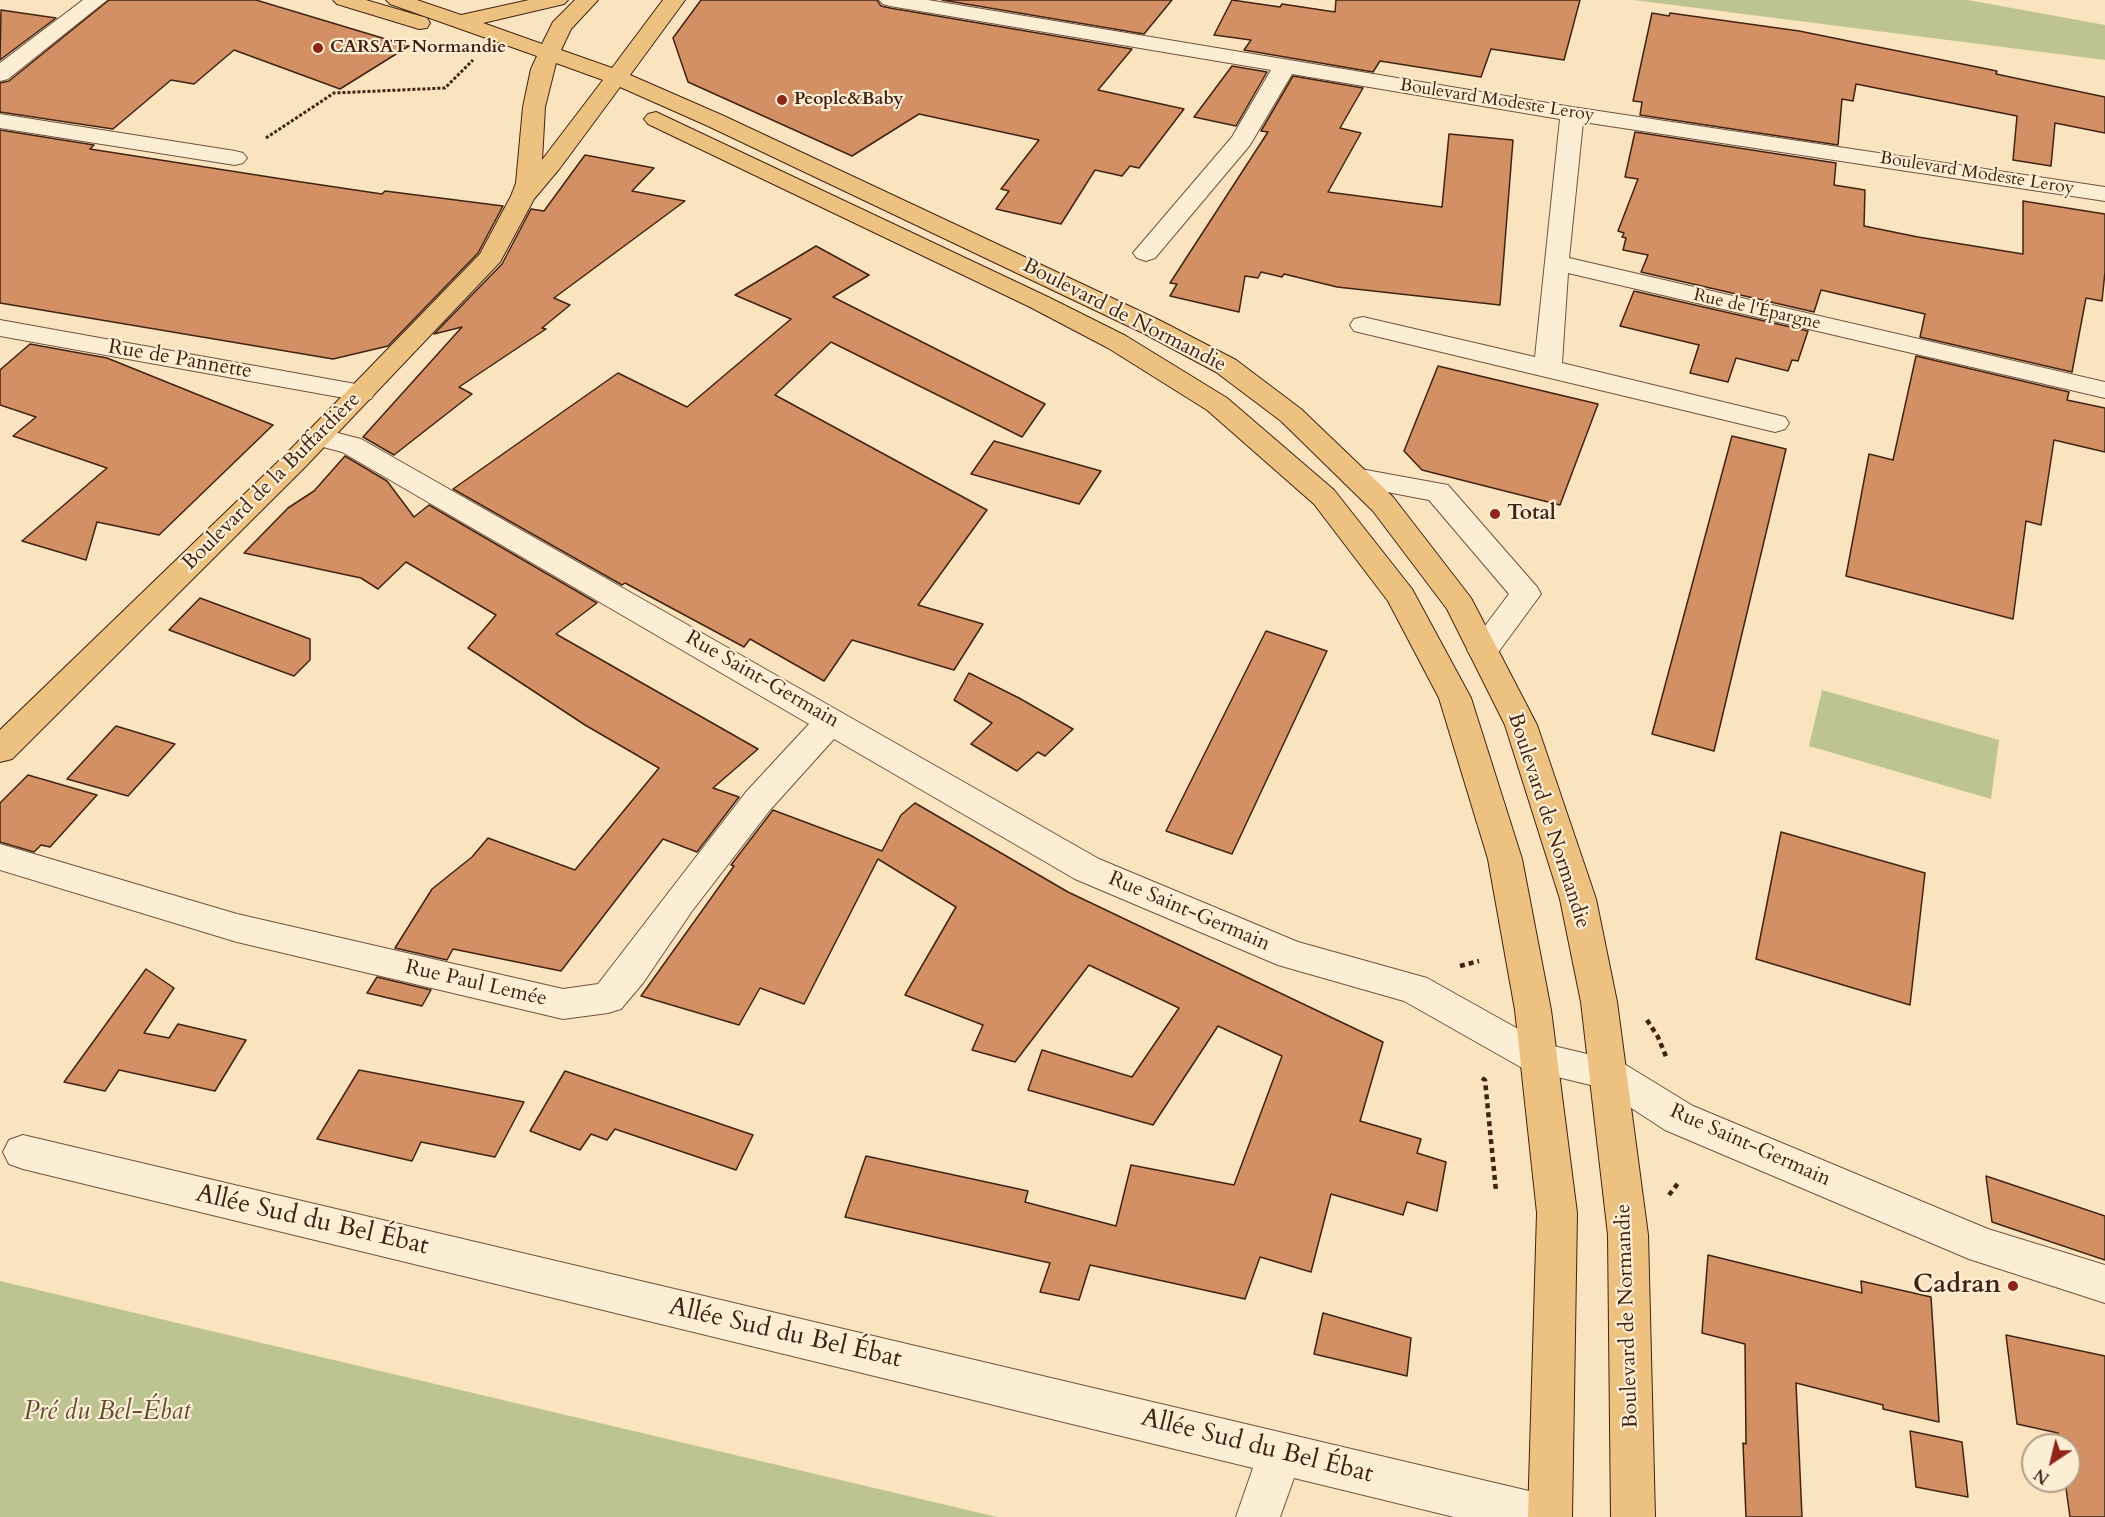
<!DOCTYPE html>
<meta charset="utf-8">
<style>
body{margin:0}
#map{position:relative;width:2105px;height:1517px;overflow:hidden;background:#fae3bf;font-family:Cardo,serif}
canvas{display:block}
.north{position:absolute;left:2021px;top:1433px;width:60px;height:60px;box-sizing:border-box;background:#fcedd5;border:2px solid #b29c87;border-radius:50%;rotate:215deg;font-size:16px;font-weight:700;line-height:24px;text-align:center;color:#422313}
.north::after{content:'';display:block;margin:auto;width:21px;height:27px;background:#8f2418;clip-path:polygon(50% 0,100% 100%,50% 72%,0 100%)}
</style>
<div id="map">
<canvas width="2105" height="1517"></canvas>
<div class="north">N</div>
</div>
<script>
const ctx = document.querySelector('canvas').getContext('2d');
ctx.lineJoin = 'round';
function fillPath(path, color) {
  ctx.fillStyle = color;
  ctx.fill(path, 'evenodd');
}
function shape(rows) {
  const path = new Path2D();
  for (const r of rows) {
    path.moveTo(r[0], r[1]);
    for (let i = 2; i < r.length; i += 2) path.lineTo(r[i], r[i + 1]);
  }
  return path;
}
function trace(path, color, width, dash) {
  ctx.strokeStyle = color;
  ctx.lineWidth = width;
  ctx.lineCap = dash ? 'butt' : 'round';
  ctx.setLineDash(dash || []);
  ctx.stroke(path);
}
function label(font, color, halo, rows, align = 'center') {
  ctx.font = font + ' Cardo,serif';
  ctx.lineWidth = 4.5;
  ctx.setLineDash([]);
  ctx.textBaseline = 'middle';
  ctx.strokeStyle = halo;
  ctx.fillStyle = color;
  for (const [text, x, y, turn = 0] of rows) {
    ctx.save();
    ctx.translate(x, y);
    ctx.rotate((+turn || 0) * Math.PI / 180);
    ctx.textAlign = isNaN(turn) ? turn : align;
    if (halo) ctx.strokeText(text, 0, 0);
    ctx.fillText(text, 0, 0);
    ctx.restore();
  }
}
fillPath(shape([
 [1634,0,1968,0,2105,25,2105,60],
 [1822,690,1999,740,1991,799,1809,746],
 [0,1281,997,1517,0,1517]
]), '#bdc492');
const building = shape([
 [109,0,256,0,409,46,340,89,234,50,194,84,171,80,113,129,0,112,0,83,9,81,109,0],
 [701,0,877,0,881,6,890,8,1132,49,1098,90,1184,109,1139,168,1130,166,1122,176,1095,170,1061,224,996,209,1009,191,1001,189,1039,140,919,114,852,156,688,82,673,38,701,0],
 [942,0,1172,0,1144,34,942,0],
 [1232,0,1280,7,1282,4,1335,12,1336,0,1580,0,1564,60,1491,49,1481,77,1380,61,1373,72,1244,50,1251,40,1214,35,1232,0],
 [1,10,56,18,0,60,1,10],
 [1652,13,1669,16,1670,13,1799,31,1997,71,1996,74,2105,97,2105,133,2055,123,2051,166,2013,160,2017,116,1856,84,1853,101,1842,99,1838,145,1640,115,1642,102,1633,101,1652,13],
 [1232,66,1267,72,1236,126,1194,117,1232,66],
 [1293,76,1363,88,1340,128,1361,133,1328,192,1442,207,1449,134,1513,140,1500,305,1337,287,1284,274,1282,277,1261,272,1258,278,1245,276,1239,312,1170,296,1177,284,1170,283,1268,132,1261,131,1293,76],
 [0,130,94,145,90,149,295,181,382,194,385,191,503,206,478,253,388,346,333,359,0,303,0,130],
 [1635,132,1836,163,1834,185,1865,190,1864,226,1918,237,2023,254,2023,201,2105,214,2105,272,2102,301,2086,298,2072,372,1920,337,1925,314,1821,290,1814,312,1641,272,1648,255,1623,250,1626,238,1622,237,1624,233,1618,231,1638,179,1625,177,1635,132],
 [585,155,654,168,632,191,685,201,554,298,570,305,542,328,546,329,459,387,472,394,394,455,363,437,462,327,434,334,502,264,531,209,544,211,585,155],
 [816,246,869,275,833,297,1045,404,1022,437,831,342,775,395,987,510,918,605,983,624,954,670,852,640,824,681,750,639,744,647,625,583,622,585,453,489,618,373,687,407,791,319,735,295,816,246],
 [1634,291,1808,331,1798,361,1792,360,1788,371,1736,358,1728,382,1690,373,1699,345,1620,326,1634,291],
 [30,344,107,358,273,425,159,535,97,522,86,560,22,541,107,468,13,436,36,417,0,405,0,370,30,344],
 [1916,356,2069,392,2067,400,2105,408,2105,452,2054,440,2041,525,2026,521,2013,619,1846,576,1869,454,1893,460,1916,356],
 [1438,366,1598,404,1560,505,1422,470,1404,451,1438,366],
 [1732,436,1786,449,1714,751,1652,734,1732,436],
 [994,441,1101,471,1079,504,971,474,994,441],
 [345,456,387,481,414,517,429,505,597,603,556,634,758,749,713,788,739,797,697,852,663,839,561,971,453,949,447,960,395,948,432,889,472,857,488,838,575,870,659,768,585,725,468,648,496,615,406,562,378,589,361,578,244,553,288,508,314,491,345,456],
 [200,598,310,639,310,660,294,676,169,630,200,598],
 [1266,631,1327,651,1232,854,1166,831,1266,631],
 [969,673,1019,698,1073,729,1045,756,1038,752,1017,771,971,744,992,723,954,700,969,673],
 [116,726,175,744,128,796,67,779,116,726],
 [28,775,97,795,50,847,41,845,34,852,0,842,0,803,28,775],
 [915,803,1068,892,1383,1042,1360,1121,1421,1139,1417,1153,1446,1162,1437,1211,1407,1202,1403,1215,1331,1194,1311,1272,1260,1257,1245,1299,1090,1265,1079,1300,1040,1292,1050,1263,845,1217,866,1156,1028,1191,1025,1202,1116,1226,1131,1165,1234,1185,1282,1056,1218,1026,1153,1125,1028,1090,1042,1050,1132,1077,1179,1008,1089,965,1015,1062,972,1050,983,1025,905,995,956,907,878,859,804,1004,760,988,739,1025,641,996,734,866,731,865,773,810,882,851,901,815,915,803],
 [1781,832,1925,873,1910,1005,1756,959,1781,832],
 [146,969,174,988,144,1033,169,1038,178,1024,246,1040,215,1091,119,1070,105,1091,64,1082,146,969],
 [377,977,431,990,422,1006,367,993,377,977],
 [359,1070,524,1102,495,1157,421,1142,412,1161,317,1139,359,1070],
 [565,1071,753,1135,736,1170,615,1129,607,1140,591,1134,580,1150,530,1131,565,1071],
 [1986,1176,2105,1216,2105,1260,1992,1222,1986,1176],
 [1708,1255,1862,1293,1861,1281,1931,1297,1939,1422,1883,1409,1883,1405,1796,1383,1802,1517,1746,1517,1743,1443,1746,1444,1745,1344,1702,1333,1708,1255],
 [1323,1313,1411,1338,1407,1376,1314,1354,1323,1313],
 [2006,1335,2105,1356,2105,1517,2070,1517,2065,1481,2069,1481,2069,1445,2060,1445,2058,1433,2017,1424,2006,1335],
 [1910,1431,1962,1442,1968,1497,1916,1487,1910,1431]
]);
fillPath(building, '#d29064');
trace(building, '#422313', 1.5);
const minor = shape([
 [83,0,107,0,8,79,0,81,0,63,83,0],
 [879,0,928,0,1572,107,2105,187,2105,201,1583,122,1569,258,2105,382,2105,398,1568,273,1562,363,1785,417,1789,423,1785,429,1775,432,1354,331,1350,325,1354,319,1363,317,1535,357,1560,119,1292,74,1250,145,1155,258,1146,261,1137,258,1133,253,1232,137,1271,70,890,6,883,4,879,0],
 [0,114,235,151,243,153,247,158,243,163,235,165,0,128,0,114],
 [0,320,361,385,371,387,375,393,371,399,361,401,0,336,0,320],
 [318,428,361,439,1099,859,1298,942,1427,978,1545,1044,1621,1062,1693,1106,1988,1229,2105,1265,2105,1303,1969,1259,1665,1130,1599,1087,1524,1069,1404,1001,1278,965,1075,879,834,739,770,810,692,911,643,983,621,1009,608,1013,563,1019,237,942,0,870,0,844,237,914,563,989,598,984,746,792,809,724,342,452,308,443,304,437,308,431,318,428],
 [1355,468,1448,485,1537,587,1541,594,1494,658,1483,661,1472,658,1467,650,1509,594,1429,500,1345,484,1341,477,1345,470,1355,468],
 [23,1135,1546,1495,1562,1501,1568,1517,1454,1517,1294,1478,1280,1517,1236,1517,1253,1468,23,1169,9,1164,3,1152,9,1140,23,1135]
]);
const major = shape([
 [333,0,366,0,427,18,430,23,427,28,419,29,337,4,333,0],
 [386,0,417,0,461,15,529,0,568,0,564,4,483,23,542,44,553,22,575,0,598,0,571,29,561,50,612,68,663,0,685,0,630,75,724,116,1161,321,1236,360,1301,409,1393,497,1471,598,1537,725,1596,899,1617,1002,1648,1235,1655,1517,1611,1517,1608,1235,1581,1002,1560,899,1505,725,1447,609,1373,511,1281,421,1216,372,1143,333,708,126,620,87,560,168,534,199,500,262,306,466,12,759,0,762,0,730,286,454,480,254,511,196,516,183,523,107,531,69,537,56,390,4,386,0],
 [556,63,603,80,542,160,545,107,556,63],
 [656,112,1048,297,1126,336,1227,398,1334,490,1412,589,1471,698,1522,859,1551,1010,1577,1213,1572,1517,1528,1517,1537,1213,1515,1010,1488,859,1439,698,1388,601,1314,504,1207,410,1108,348,1030,307,648,124,644,119,648,114,656,112]
]);
trace(minor, '#70533e', 2);
trace(major, '#422313', 2);
trace(shape([
 [266,138,334,93,445,88,473,60]
]), '#422313', 3, [3, 2]);
trace(shape([
 [1460,966,1479,961],
 [1647,1020,1658,1037,1667,1059],
 [1482,1078,1485,1080,1496,1191],
 [1669,1195,1679,1182]
]), '#422313', 4.5, [5, 4]);
fillPath(minor, '#fcedd5');
fillPath(major, '#edc280');
for (const [x, y, r, color] of [
 [318,48,6,"#8f2418"],
 [782,100,6,"#8f2418"],
 [1495,514,6,"#8f2418"],
 [2013,1286,6,"#8f2418"]
]) {
  const dot = new Path2D();
  dot.arc(x, y, r, 0, 2 * Math.PI);
  ctx.fillStyle = color;
  ctx.fill(dot);
  trace(dot, '#fcedd5', 2);
}
label('bold 18px', '#422313', '#fcedd5', [
 ["CARSAT Normandie",330,48],
 ["People&Baby",794,100]
], 'left');
label('18px', '#422313', '#fcedd5', [
 ["Boulevard Modeste Leroy",1497,101,9],
 ["Boulevard Modeste Leroy",1977,174,9],
 ["Rue de l'Épargne",1757,310,13]
]);
label('21px', '#422313', '#fcedd5', [
 ["Boulevard de Normandie",1124,316,27],
 ["Rue de Pannette",180,360,10],
 ["Boulevard de la Buffardière",272,482,-45],
 ["Rue Saint-Germain",762,680,30],
 ["Boulevard de Normandie",1548,821,72],
 ["Rue Saint-Germain",1189,912,23],
 ["Rue Paul Lemée",476,984,13],
 ["Rue Saint-Germain",1750,1146,24],
 ["Boulevard de Normandie",1628,1316,-92]
]);
label('bold 21px', '#422313', '#fcedd5', [
 ["Total",1507,514]
], 'left');
label('26px', '#422313', '#fcedd5', [
 ["Allée Sud du Bel Ébat",312,1221,13],
 ["Allée Sud du Bel Ébat",785,1334,13],
 ["Allée Sud du Bel Ébat",1257,1447,14]
]);
label('bold 26px', '#422313', '#fcedd5', [
 ["Cadran",2001,1286]
], 'right');
label('italic 26px', '#614b33', '#fcedd5', [
 ["Pré du Bel-Ébat",107,1413]
]);
</script>
